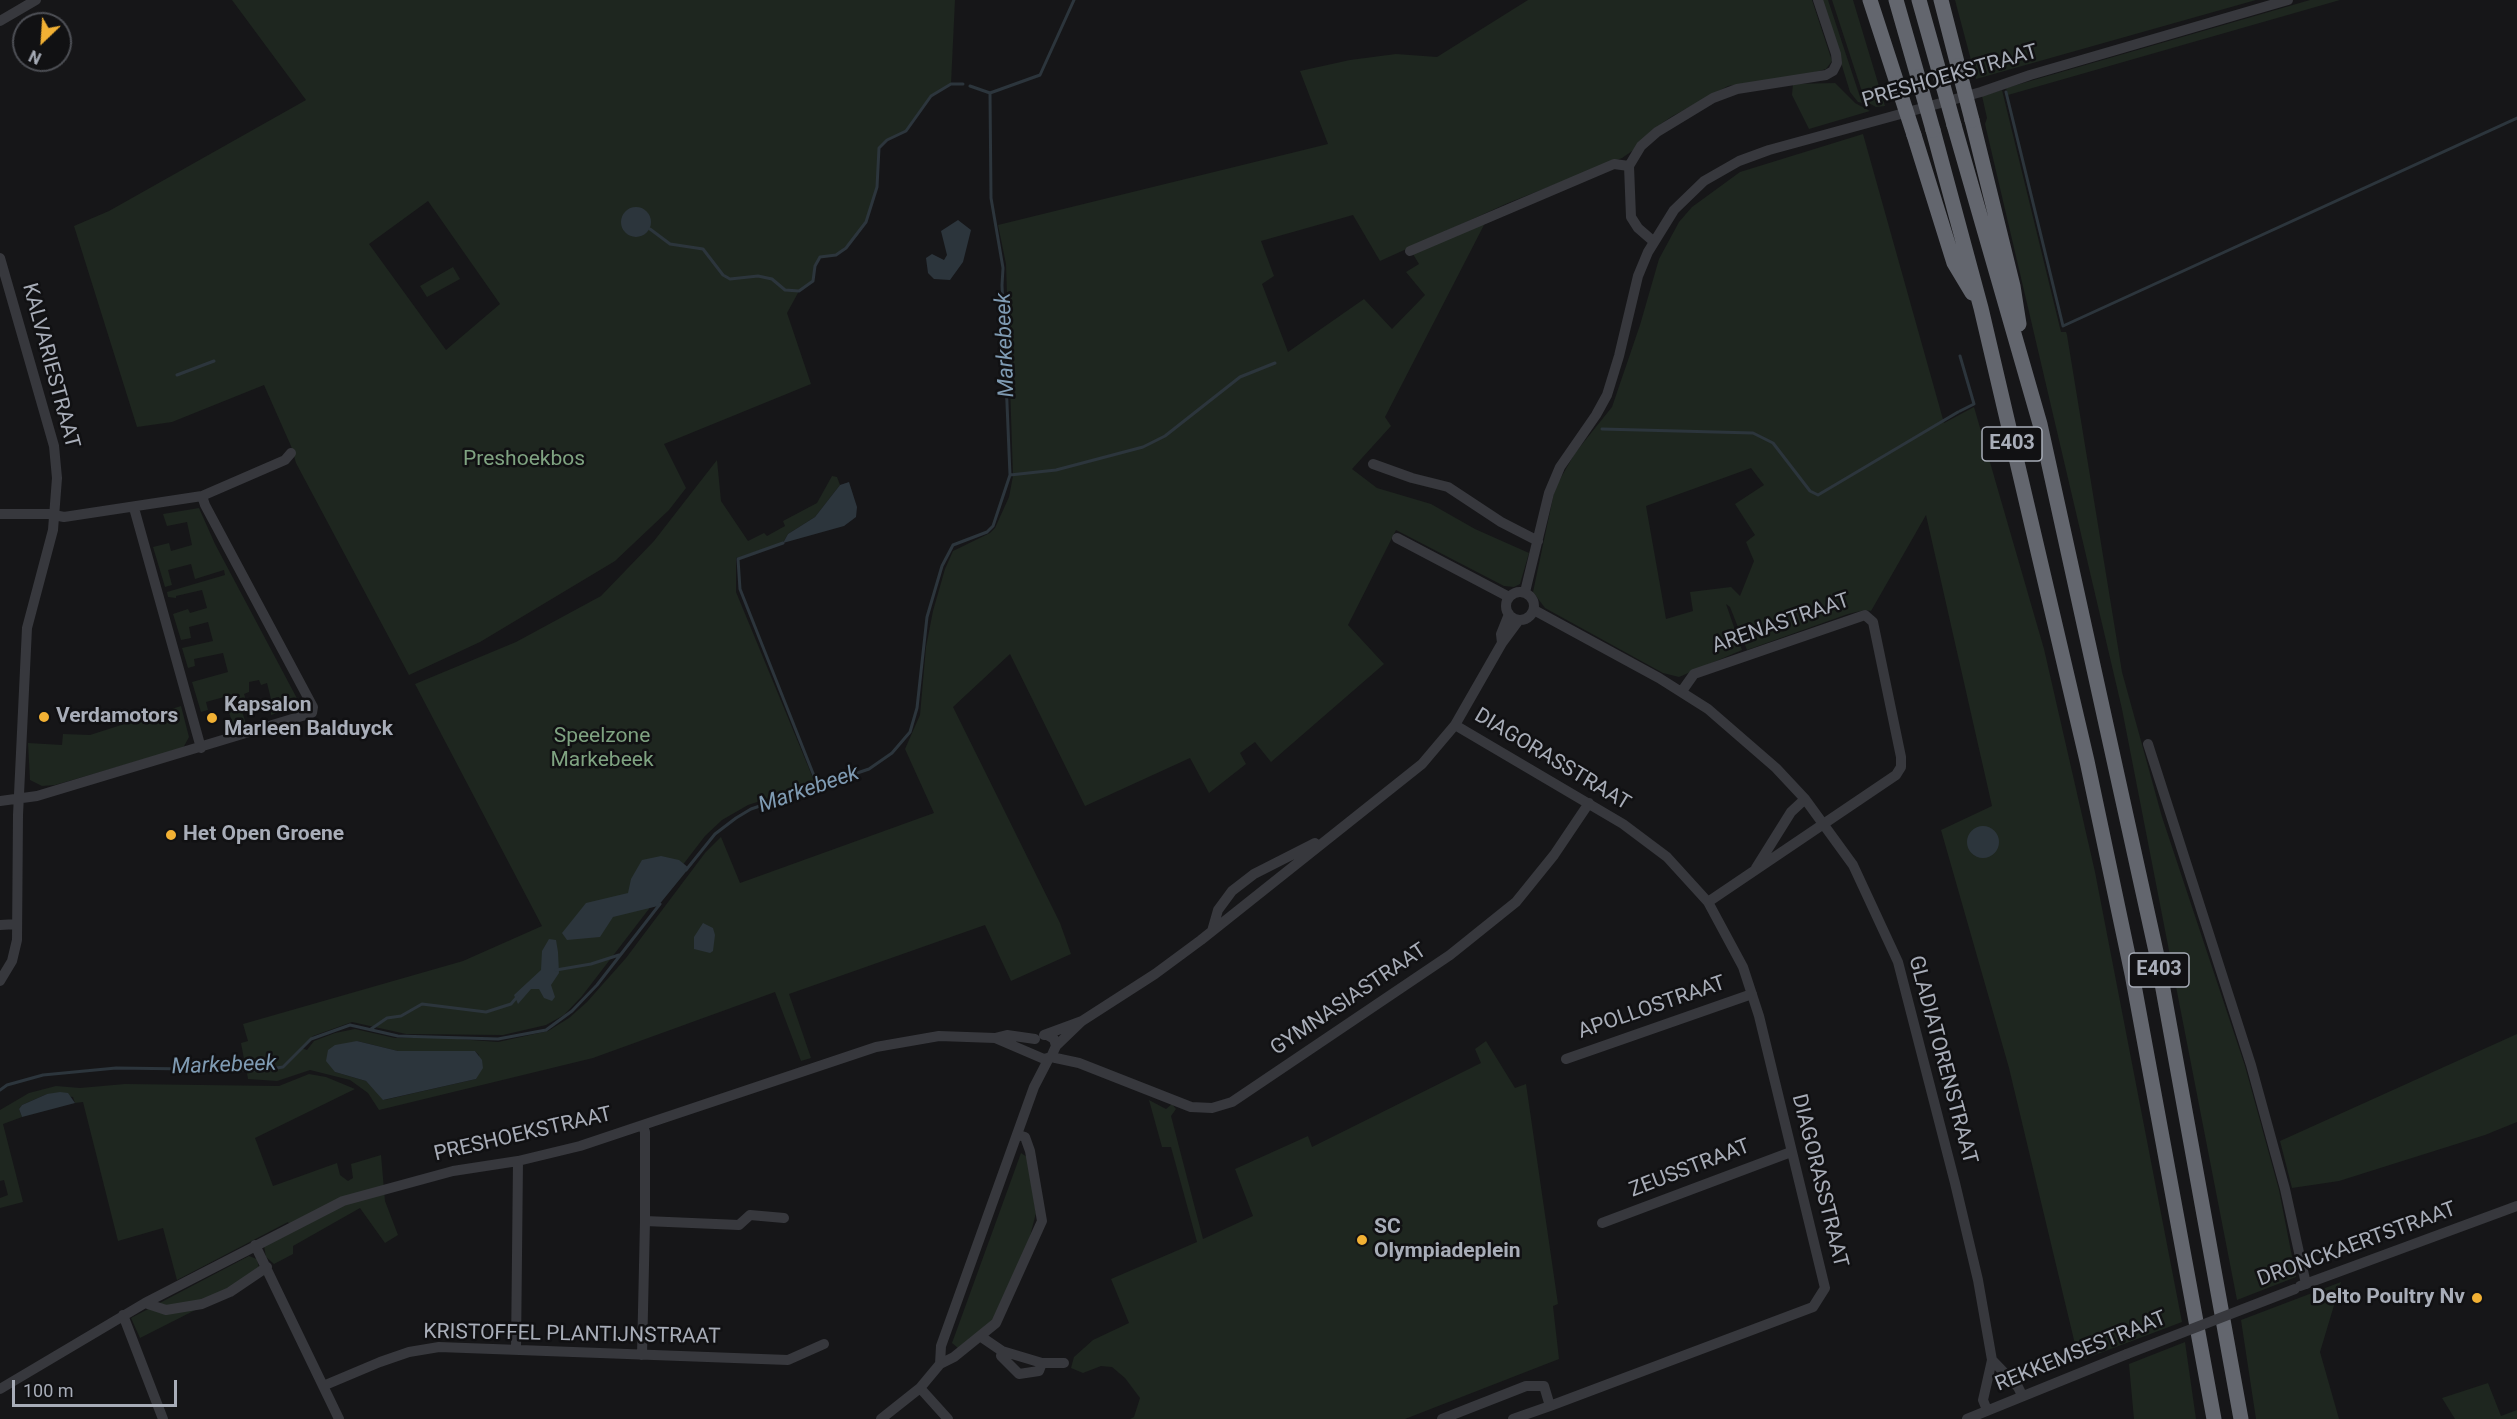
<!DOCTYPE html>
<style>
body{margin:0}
#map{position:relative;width:2517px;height:1419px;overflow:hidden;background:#161618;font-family:Roboto,sans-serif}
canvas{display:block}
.north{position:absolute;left:12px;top:12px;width:60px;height:60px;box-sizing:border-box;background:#111113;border:2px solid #4d4f55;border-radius:50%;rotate:205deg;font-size:16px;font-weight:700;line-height:24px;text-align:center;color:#a8adb8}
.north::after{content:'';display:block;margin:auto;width:21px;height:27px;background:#f2b134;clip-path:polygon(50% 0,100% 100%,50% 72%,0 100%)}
.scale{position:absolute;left:12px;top:1380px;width:165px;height:27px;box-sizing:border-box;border:3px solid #a8adb8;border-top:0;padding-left:8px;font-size:18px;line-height:21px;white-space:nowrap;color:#a8adb8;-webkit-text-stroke:4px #111113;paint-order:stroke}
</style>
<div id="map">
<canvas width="2517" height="1419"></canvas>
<div class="north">N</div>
<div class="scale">100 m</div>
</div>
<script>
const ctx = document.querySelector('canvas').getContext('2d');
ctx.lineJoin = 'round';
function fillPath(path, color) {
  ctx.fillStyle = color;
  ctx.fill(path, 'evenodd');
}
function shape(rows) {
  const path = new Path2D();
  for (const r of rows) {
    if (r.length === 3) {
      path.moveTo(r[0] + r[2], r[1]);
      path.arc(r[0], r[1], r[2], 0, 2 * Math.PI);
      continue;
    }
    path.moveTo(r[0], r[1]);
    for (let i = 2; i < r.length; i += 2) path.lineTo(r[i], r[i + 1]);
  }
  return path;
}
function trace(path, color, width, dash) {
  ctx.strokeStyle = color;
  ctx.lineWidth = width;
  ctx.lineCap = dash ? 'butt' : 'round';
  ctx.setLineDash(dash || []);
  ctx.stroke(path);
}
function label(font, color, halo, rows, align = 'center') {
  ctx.font = font + ' Roboto,sans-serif';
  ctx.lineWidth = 5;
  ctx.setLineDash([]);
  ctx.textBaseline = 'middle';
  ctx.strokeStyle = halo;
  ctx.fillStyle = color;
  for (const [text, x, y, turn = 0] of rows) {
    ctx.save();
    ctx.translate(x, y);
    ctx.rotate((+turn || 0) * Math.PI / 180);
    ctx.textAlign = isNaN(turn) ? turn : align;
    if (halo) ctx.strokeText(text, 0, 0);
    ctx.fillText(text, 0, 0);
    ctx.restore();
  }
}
fillPath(shape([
 [232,0,955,0,951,84,930,96,906,131,887,140,880,148,877,187,870,212,858,235,836,255,820,257,815,266,813,281,799,291,787,313,811,384,664,444,686,488,669,510,615,561,480,642,409,675,296,463,291,446,264,385,172,422,137,427,74,226,109,211,306,100],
 [428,201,500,304,446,350,369,244],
 [1528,0,1812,0,1832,61,1826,69,1809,74,1728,86,1671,117,1652,130,1635,149,1622,158,1508,203,1380,261,1353,215,1261,241,1274,276,1262,284,1288,352,1364,299,1392,329,1425,295,1406,272,1419,264,1413,254,1485,223,1385,417,1391,426,1352,469,1377,488,1431,504,1475,529,1529,553,1520,584,1514,587,1504,586,1396,530,1348,625,1384,664,1271,762,1255,742,1240,753,1246,764,1209,793,1190,758,1085,806,1010,654,953,707,1060,923,1071,954,1011,981,985,925,789,994,811,1058,801,1061,775,992,593,1058,379,1110,368,1093,350,1080,310,1070,277,1081,248,1079,246,1067,236,1066,235,1062,244,1059,241,1043,248,1041,243,1024,463,961,542,926,415,684,516,642,601,596,654,541,717,460,721,501,748,541,764,533,767,536,785,526,783,521,817,503,832,476,837,477,840,485,815,517,788,534,783,543,736,558,736,592,815,783,748,805,722,820,705,836,582,996,564,1015,546,1025,503,1035,406,1034,352,1022,313,1036,301,1048,307,1050,314,1041,335,1033,355,1029,395,1038,445,1038,498,1042,548,1031,569,1018,587,1002,626,958,705,853,721,837,740,883,934,813,905,749,920,715,926,647,933,611,945,569,953,551,990,533,995,528,1009,497,1013,476,1006,264,998,225,1328,144,1300,71,1350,60,1396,54,1437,57],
 [357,1041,398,1051,475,1051,479,1055,476,1079,384,1100,366,1081,335,1072],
 [1822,0,1828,0,1862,103,1858,102,1850,92],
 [1832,0,1853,0,1885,106,1876,107,1865,101],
 [1955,0,2256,0,1976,79],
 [2310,0,2340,0,2008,95,2006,88],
 [1835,83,1855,103,1870,111,1809,129,1792,95,1793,84],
 [2002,90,2061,332,2066,332,2067,335,2122,672,2162,817,2245,1066,2279,1190,2296,1277,2237,1300,2122,709,1985,124,1987,118,1982,96],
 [1863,134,1944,423,1974,407,2044,649,2095,872,2182,1322,2079,1361,2009,1068,1941,830,1992,806,1926,515,1871,611,1865,610,1848,614,1747,650,1730,607,1726,604,1742,650,1679,677,1663,673,1545,608,1533,592,1555,488,1575,453,1612,407,1640,325,1659,259,1679,222,1692,207,1740,172],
 [1751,468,1764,485,1735,504,1755,535,1746,542,1754,561,1740,596,1731,587,1690,592,1693,611,1666,619,1646,506],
 [453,267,460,279,427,297,420,286],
 [199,508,215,544,301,706,271,715,271,708,281,706,279,697,271,699,267,683,261,685,259,680,249,682,249,692,244,694,247,703,240,705,246,724,234,728,224,697,206,702,208,710,201,712,192,682,228,672,223,653,194,659,195,666,188,668,182,648,213,641,208,622,189,627,191,638,181,640,173,614,188,609,190,613,207,608,202,590,176,596,176,598,168,597,167,592,225,575,224,570,195,579,191,564,168,570,172,585,165,587,153,547,169,543,171,551,192,545,187,522,167,526,163,514],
 [181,706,189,737,183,748,55,785,42,786,30,780,28,743,62,745,63,734,90,735],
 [2517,1034,2517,1122,2485,1135,2339,1181,2292,1188,2280,1141],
 [1486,1041,1515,1088,1526,1084,1558,1304,1553,1306,1559,1359,1405,1419,1130,1419,1134,1417,1140,1398,1125,1378,1112,1367,1101,1366,1083,1373,1071,1368,1074,1357,1093,1340,1129,1323,1111,1279,1197,1242,1171,1147,1162,1147,1149,1100,1166,1109,1172,1104,1176,1109,1171,1116,1203,1239,1253,1216,1235,1169,1308,1136,1312,1147,1481,1063,1475,1049],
 [309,1074,326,1077,355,1089,255,1138,273,1186,337,1163,340,1175,348,1181,353,1178,351,1164,381,1155,385,1201,398,1235,385,1243,360,1208,293,1246,293,1254,274,1264,266,1257,264,1246,292,1230,288,1222,177,1280,163,1228,118,1241,83,1102,75,1103,73,1097,47,1094,22,1105,19,1109,22,1117,3,1124,23,1202,0,1208,0,1198,8,1195,4,1180,0,1181,0,1110,29,1093,56,1086,80,1088,125,1084,279,1086],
 [1021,1153,1027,1157,1036,1213,1029,1240,994,1320,958,1348,952,1343],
 [249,1256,257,1259,259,1268,221,1297,140,1338,131,1318],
 [2341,1282,2320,1352,2339,1419,2256,1419,2241,1320],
 [2185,1342,2196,1419,2134,1419,2129,1364],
 [2488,1383,2501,1416,2517,1410,2517,1419,2455,1419,2442,1398]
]), '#1e261f');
fillPath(shape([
 [636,222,15],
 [958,220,971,230,963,262,950,280,934,279,928,273,926,258,932,254,944,260,947,255,941,231],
 [849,482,857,507,856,517,844,526,783,543,788,534,815,517,840,485],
 [1983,842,16],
 [661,856,679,860,689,868,658,906,613,917,600,937,567,940,562,933,586,903,628,893,631,879,642,860],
 [703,923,713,928,715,935,713,951,710,953,694,949,694,937],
 [549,939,556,940,558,952,559,973,551,985,555,997,552,1001,544,998,539,989,531,989,518,1004,514,995,541,970,542,951],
 [357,1041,398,1051,475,1051,482,1060,483,1068,476,1079,383,1100,366,1081,335,1072,326,1061,328,1050,335,1045],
 [60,1092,68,1093,75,1103,22,1117,19,1109,22,1105,47,1094]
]), '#2c353c');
trace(shape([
 [970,86,990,93],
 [2006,92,2063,326,2517,118],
 [650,229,670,244,703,249,723,275,730,279,758,276,772,279,785,290,799,291,813,281,815,266,820,257,836,255,846,248,866,222,877,187,879,148,887,140,906,131,931,96,951,84,963,84],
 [177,375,214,361],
 [1960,411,1974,404,1960,356],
 [1602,429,1753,433,1773,443,1810,491,1818,495,1958,412],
 [1010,475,1056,470,1143,447,1165,436,1240,377,1275,363],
 [783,543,738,559,740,589,818,786],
 [686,870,715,834,736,818,751,809,869,769,892,753,910,732,917,708,927,617,942,566,953,545,987,532,993,526,1010,475,1002,285,1003,268,991,198,990,93,1040,75,1074,0],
 [556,970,591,964,619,955],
 [371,1029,387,1018,401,1016,422,1004,486,1012,511,1004,517,997],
 [0,1090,7,1085,43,1075,116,1068,264,1070,283,1067,311,1039,350,1025,398,1036,498,1039,546,1030,572,1011,597,985,660,904]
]), '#2c353c', 3);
trace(shape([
 [0,21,36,0],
 [1629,166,1641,146,1657,132,1713,98,1737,89,1826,75,1833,71,1837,63,1836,54,1818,0],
 [1629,166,1631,217,1638,228,1653,241],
 [1410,251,1614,164,1629,166],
 [0,258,54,446,57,478,53,530,27,628,18,815,17,940,12,961,0,981],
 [1373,464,1412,478,1448,487,1501,522,1538,541],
 [134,508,201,748],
 [0,514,49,514,64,517,202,496,285,460,291,453],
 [1397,538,1509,597],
 [1520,606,14],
 [1525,592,1549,493,1560,467,1596,415,1607,395,1619,356,1638,276,1648,252,1674,210,1704,181,1739,161,1769,150,1981,92,2030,75,2288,0],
 [1534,610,1659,678,1708,709,1776,768,1805,799,1853,865,1898,962,1955,1183,1978,1280,1992,1360,1983,1400,1987,1410],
 [1502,643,1501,634,1509,614],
 [1682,691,1694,674,1865,615,1873,622,1901,757,1901,767,1896,775,1708,902],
 [1455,725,1623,824,1667,857,1708,902,1743,967,1759,1016,1825,1288,1813,1307,1550,1406],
 [2148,744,2251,1065,2285,1189,2306,1284],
 [0,801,37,796,312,713,313,707,205,505,202,496],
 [1756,868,1791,812,1805,799],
 [0,925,17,924],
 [1212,931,1218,910,1232,891,1254,874,1315,843],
 [1044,1035,1082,1021],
 [995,1038,1044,1059,1051,1057,1056,1046,1054,1039,1047,1035],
 [1056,1046,1082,1021,1155,974,1201,940,1422,764,1455,725,1502,643,1519,620],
 [1051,1057,1079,1063,1191,1107,1212,1108,1232,1102,1450,955,1516,902,1554,855,1589,803],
 [1566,1059,1752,994],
 [645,1221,739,1225,750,1215,784,1218],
 [1602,1223,1791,1152],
 [255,1245,339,1419],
 [2300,1286,2517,1206],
 [145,1303,166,1310,202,1304,230,1292,267,1267],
 [123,1315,163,1419],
 [980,1336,1002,1351,1042,1363,1064,1363],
 [516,1350,518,1161],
 [1002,1351,1001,1356,1019,1374,1039,1371,1042,1363],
 [642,1355,645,1221,645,1132,643,1126],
 [1992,1360,2018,1387,2022,1395],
 [940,1364,941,1346,1034,1087,1049,1058],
 [323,1386,380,1362,409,1352,439,1347,788,1360,824,1344],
 [920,1388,948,1419],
 [0,1389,145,1303,343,1201,453,1171,518,1161,580,1146,876,1047,939,1036,995,1038,1007,1035,1035,1039],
 [881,1419,920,1388,940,1364,954,1357,996,1323,1042,1221,1030,1151,1025,1137,1018,1135],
 [1442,1419,1526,1386,1544,1386,1550,1406,1513,1419],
 [1967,1419,2127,1354]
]), '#37383d', 10);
trace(shape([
 [1870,0,1897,83],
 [1896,0,1918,77],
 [1919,0,1939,71],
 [1941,0,1958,66],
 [1972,120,2013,286,2019,324],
 [1954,125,2040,424,2157,956,2241,1419],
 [1933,130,1981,308,2087,761,2132,974,2214,1419],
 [1914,135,1954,263,1972,293]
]), '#63666e', 15);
trace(shape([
 [2127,1354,2295,1289]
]), '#37383d', 10);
trace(shape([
 [1958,66,1972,120],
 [1939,71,1954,125],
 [1918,77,1933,130],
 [1897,83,1914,135]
]), '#63666e', 15);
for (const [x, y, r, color] of [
 [44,717,6,"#f2b134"],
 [212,718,6,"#f2b134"],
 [171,835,6,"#f2b134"],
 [1362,1240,6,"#f2b134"],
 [2477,1298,6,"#f2b134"]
]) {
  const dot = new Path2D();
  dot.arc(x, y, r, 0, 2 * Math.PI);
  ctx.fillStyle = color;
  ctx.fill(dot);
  trace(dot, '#111113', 2);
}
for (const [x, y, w] of [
 [2012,444,60],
 [2159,970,60]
]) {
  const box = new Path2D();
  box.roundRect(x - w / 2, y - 17, w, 34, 4.5);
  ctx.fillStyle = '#111113';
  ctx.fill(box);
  trace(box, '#a8adb8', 1.5);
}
label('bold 20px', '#a8adb8', null, [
 ["E403",2012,444],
 ["E403",2159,970]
]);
label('21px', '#a8adb8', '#111113', [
 ["PRESHOEKSTRAAT",1950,77,-16],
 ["KALVARIESTRAAT",50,366,75],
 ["ARENASTRAAT",1781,624,-19],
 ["DIAGORASSTRAAT",1552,760,31],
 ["GYMNASIASTRAAT",1349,1000,-34],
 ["APOLLOSTRAAT",1652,1008,-19],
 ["GLADIATORENSTRAAT",1942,1060,75],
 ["PRESHOEKSTRAAT",523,1135,-13],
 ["ZEUSSTRAAT",1690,1169,-21],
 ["DIAGORASSTRAAT",1819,1181,76],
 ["DRONCKAERTSTRAAT",2357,1245,-20],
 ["KRISTOFFEL PLANTIJNSTRAAT",572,1335,1],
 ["REKKEMSESTRAAT",2081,1352,-22]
]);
label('21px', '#7fa381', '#111113', [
 ["Preshoekbos",524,460],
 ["Speelzone",602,737],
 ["Markebeek",602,761]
]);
label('bold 21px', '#a8adb8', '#111113', [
 ["Kapsalon",224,706],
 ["Marleen Balduyck",224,730],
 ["Verdamotors",56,717],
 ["Het Open Groene",183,835],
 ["SC",1374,1228],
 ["Olympiadeplein",1374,1252],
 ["Delto Poultry Nv",2465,1298,"right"]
], 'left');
label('italic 22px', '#7f9bb3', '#111113', [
 ["Markebeek",1006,345,-92],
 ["Markebeek",809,790,-19],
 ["Markebeek",224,1066,-2]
]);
</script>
